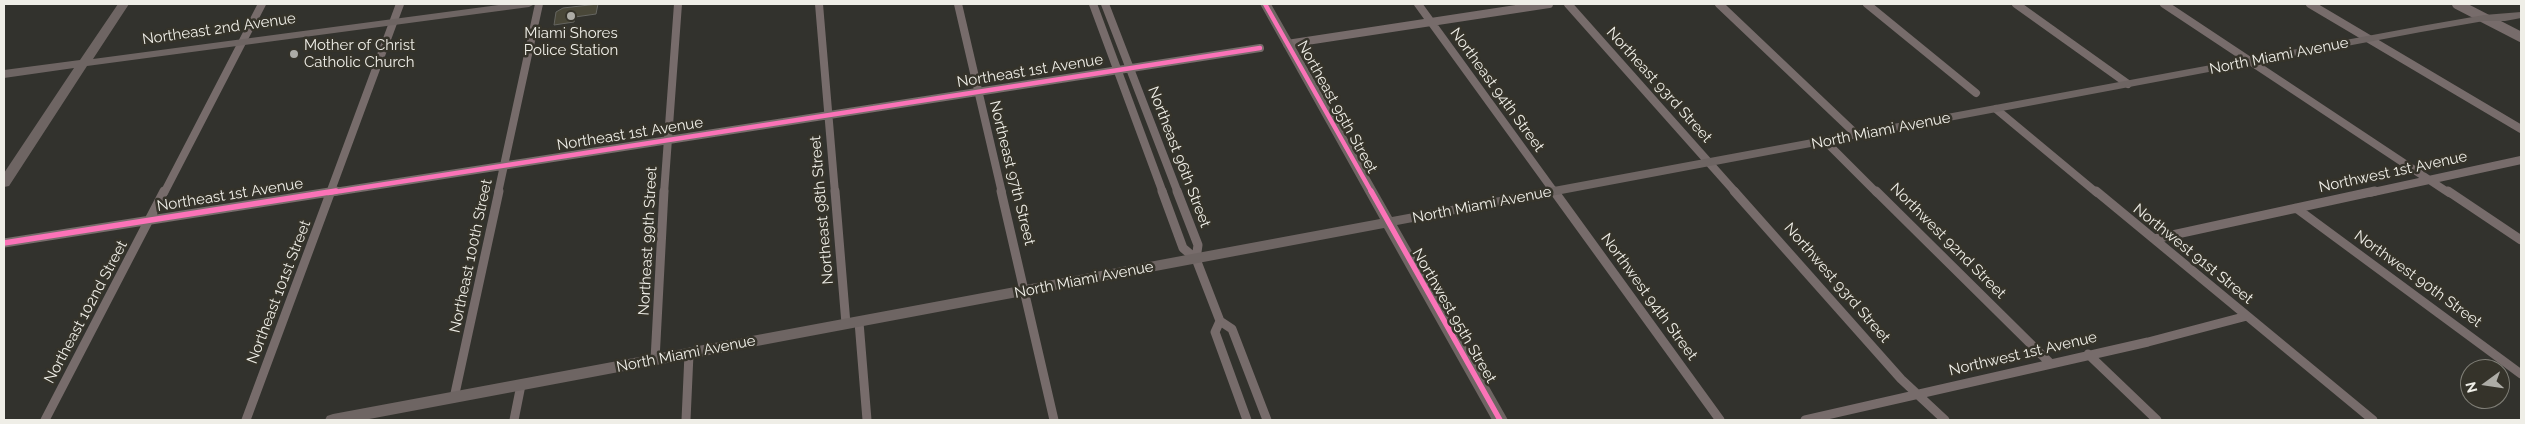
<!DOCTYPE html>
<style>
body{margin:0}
#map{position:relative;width:2525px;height:424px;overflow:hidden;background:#32322d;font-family:Raleway,sans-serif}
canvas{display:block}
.frame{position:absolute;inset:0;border:5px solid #efeee7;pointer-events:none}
.north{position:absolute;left:2460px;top:359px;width:50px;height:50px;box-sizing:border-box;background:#35332a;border:1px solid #7f7e76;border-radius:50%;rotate:256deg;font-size:14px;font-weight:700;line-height:20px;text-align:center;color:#efeee7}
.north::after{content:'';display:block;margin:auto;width:18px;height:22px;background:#adaca6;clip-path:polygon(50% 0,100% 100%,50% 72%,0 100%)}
</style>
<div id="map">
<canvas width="2525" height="424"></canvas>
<div class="frame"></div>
<div class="north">N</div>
</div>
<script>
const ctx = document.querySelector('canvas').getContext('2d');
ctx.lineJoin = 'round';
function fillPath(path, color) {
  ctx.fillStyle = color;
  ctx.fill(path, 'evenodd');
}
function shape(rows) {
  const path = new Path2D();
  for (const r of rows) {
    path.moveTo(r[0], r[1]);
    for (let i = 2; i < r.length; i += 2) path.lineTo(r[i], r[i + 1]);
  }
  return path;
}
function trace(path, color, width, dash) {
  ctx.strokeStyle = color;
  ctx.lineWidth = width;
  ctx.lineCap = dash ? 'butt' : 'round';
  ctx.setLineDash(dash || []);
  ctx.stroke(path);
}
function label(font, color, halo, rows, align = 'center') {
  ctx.font = font + ' Raleway,sans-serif';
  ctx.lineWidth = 5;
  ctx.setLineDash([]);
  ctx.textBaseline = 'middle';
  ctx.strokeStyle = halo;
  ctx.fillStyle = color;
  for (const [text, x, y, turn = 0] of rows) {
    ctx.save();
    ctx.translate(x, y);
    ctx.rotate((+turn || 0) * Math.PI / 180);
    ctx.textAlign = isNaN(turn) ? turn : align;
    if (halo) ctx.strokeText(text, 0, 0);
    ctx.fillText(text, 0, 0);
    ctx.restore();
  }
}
const building = shape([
 [598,4,596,14,575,17,574,22,554,25,556,12,563,8,598,4]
]);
fillPath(building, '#494738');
trace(building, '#656560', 1);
trace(shape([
 [819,4,835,193],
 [958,4,1002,193],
 [1093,4,1163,193],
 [1105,4,1178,193],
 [1418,4,1555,193],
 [1568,4,1736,193],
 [1719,4,1857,135],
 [1867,4,1976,93],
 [2016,4,2128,84],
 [2164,4,2449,193],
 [2310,4,2521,129],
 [1287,44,1549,4],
 [1996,109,2097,193],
 [1825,141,1877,193],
 [164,193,262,4],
 [328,193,1260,48],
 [330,193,400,4],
 [498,193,539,4],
 [664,193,678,4],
 [2369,193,2521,160]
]), '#776c6b', 8);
trace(shape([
 [835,191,846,324],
 [1001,191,1054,420],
 [1162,191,1183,248,1196,259],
 [1177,191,1198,245,1196,259,1220,321,1232,329,1267,420],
 [1554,191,1720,420],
 [1734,191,1901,379,1945,420],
 [1876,191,2050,363],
 [2096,191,2373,420],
 [2448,191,2521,240],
 [2296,208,2521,374],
 [2154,239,2375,191],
 [4,243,336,191],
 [1220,321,1215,332,1247,420],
 [859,322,867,420],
 [2088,354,2157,420],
 [655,360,664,191],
 [454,398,499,191],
 [45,420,164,191],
 [246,420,331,191],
 [514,420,521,385],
 [686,420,689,354],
 [1805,420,2148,342,2247,316]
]), '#776c6b', 9);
trace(shape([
 [2457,4,2521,37]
]), '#776c6b', 10);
fillPath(shape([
 [118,4,129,4,93,59,506,4,535,4,529,7,87,66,9,186,4,187,4,173,74,68,4,78,4,70,80,60,118,4],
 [1260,4,1271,4,1392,217,2421,26,2484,15,2521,12,2521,18,2505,21,2484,21,2421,32,1397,225,1508,420,1492,420,1384,228,364,420,325,420,327,416,333,414,1380,219,1260,4]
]), '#6e6563');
trace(shape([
 [1265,4,1372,193],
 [328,193,1260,48]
]), '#fb73b8', 4.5);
trace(shape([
 [1371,191,1500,420],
 [4,243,336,191]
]), '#fb73b8', 5.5);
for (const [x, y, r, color] of [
 [571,16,5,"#adaca6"],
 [294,54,5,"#adaca6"]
]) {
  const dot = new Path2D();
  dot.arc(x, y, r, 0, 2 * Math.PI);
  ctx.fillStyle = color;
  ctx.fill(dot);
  trace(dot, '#35332a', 2);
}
label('15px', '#efeee7', '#35332a', [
 ["Northeast 2nd Avenue",219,29,-8],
 ["North Miami Avenue",2279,56,-11],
 ["Northeast 1st Avenue",1030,71,-9],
 ["Northeast 93rd Street",1659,85,48],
 ["Northeast 94th Street",1497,90,54],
 ["Northeast 95th Street",1337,107,61],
 ["North Miami Avenue",1881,131,-11],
 ["Northeast 1st Avenue",630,134,-9],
 ["Northeast 96th Street",1179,157,69],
 ["Northwest 1st Avenue",2393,172,-12],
 ["Northeast 97th Street",1012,173,76],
 ["Northeast 1st Avenue",230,195,-9],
 ["North Miami Avenue",1482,205,-11],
 ["Northeast 98th Street",822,210,-95],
 ["Northeast 99th Street",648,241,-87],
 ["Northwest 92nd Street",1948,241,45],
 ["Northwest 91st Street",2193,254,39],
 ["Northeast 100th Street",471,256,-78],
 ["Northwest 90th Street",2418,279,36],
 ["North Miami Avenue",1084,280,-11],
 ["Northwest 93rd Street",1837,283,49],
 ["Northeast 101st Street",279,292,-69],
 ["Northwest 94th Street",1649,297,54],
 ["Northeast 102nd Street",86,312,-62],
 ["Northwest 95th Street",1454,316,60],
 ["North Miami Avenue",686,354,-11],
 ["Northwest 1st Avenue",2023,354,-13]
]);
label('15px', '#efeee7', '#35332a', [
 ["Miami Shores",571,33],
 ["Police Station",571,50],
 ["Mother of Christ",304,45,"left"],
 ["Catholic Church",304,62,"left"]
]);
</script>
